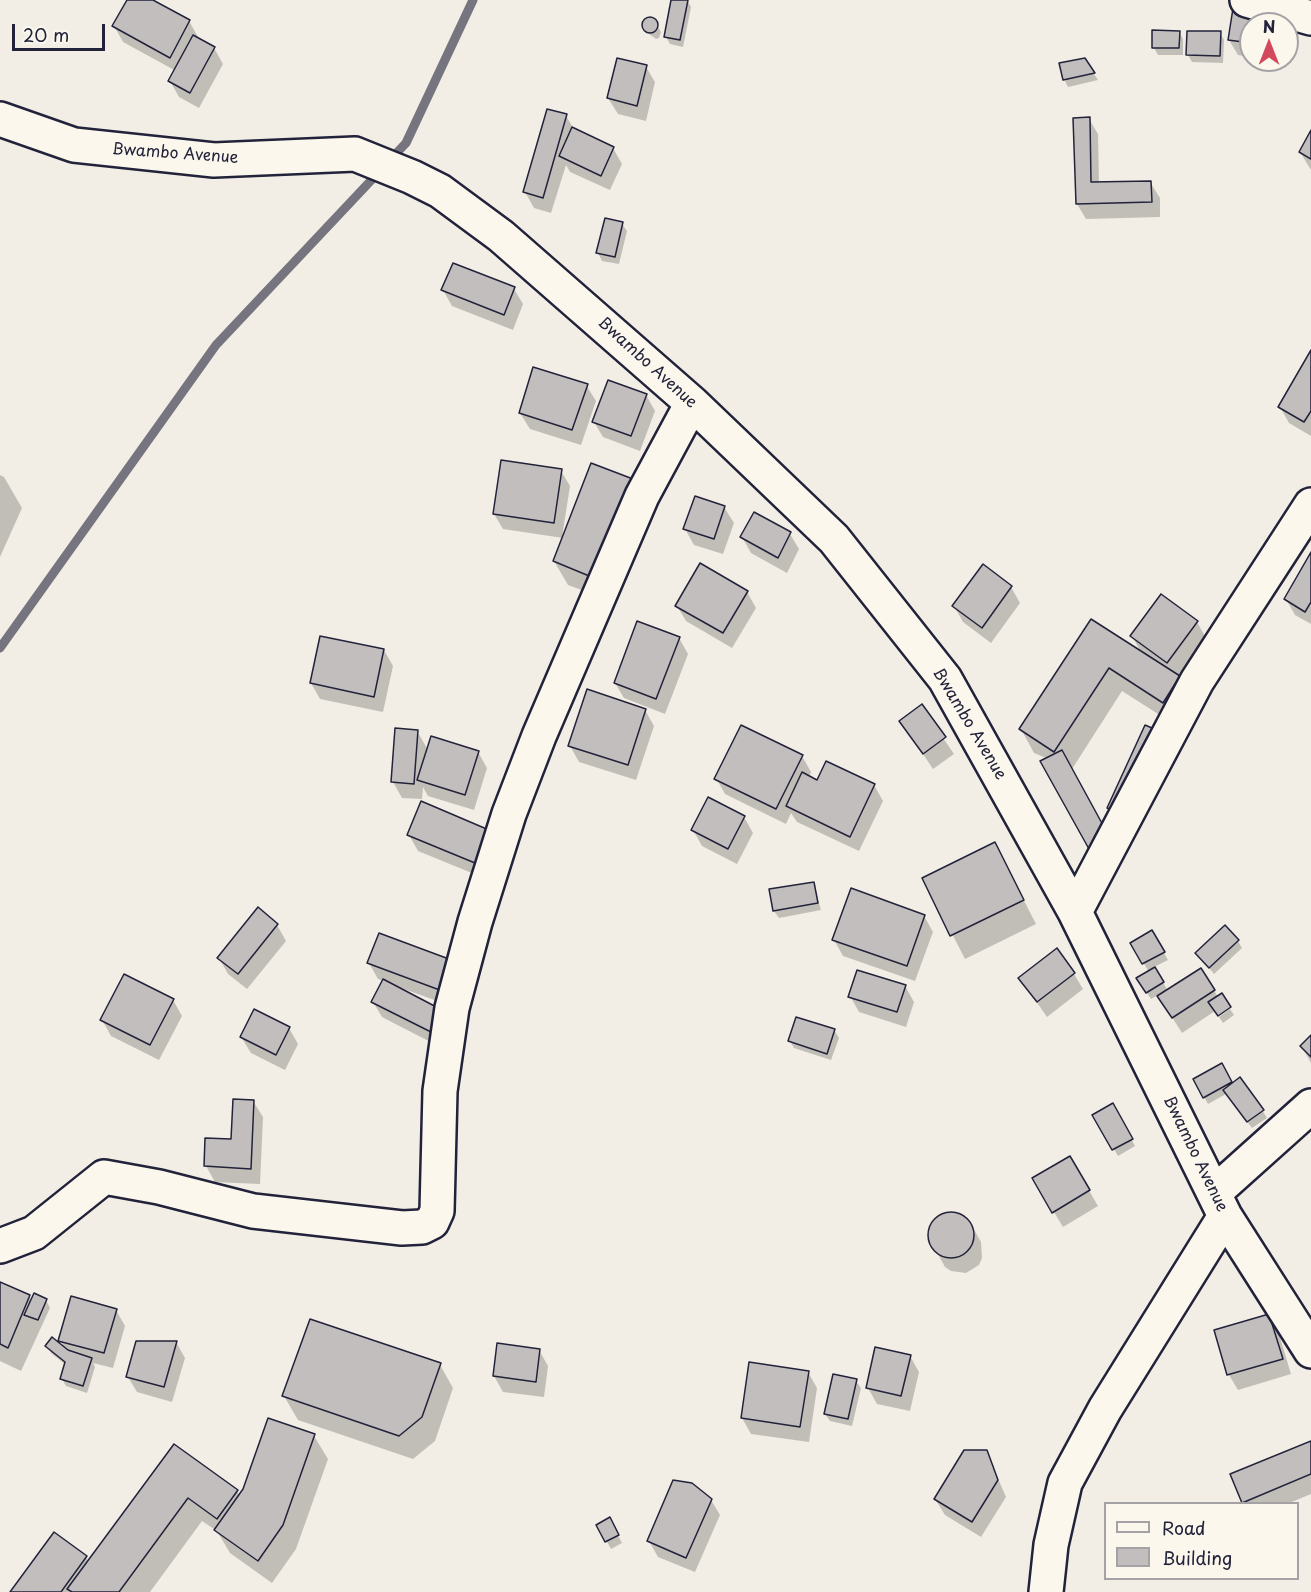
<!DOCTYPE html>
<style>
body{margin:0}
#map{position:relative;width:1311px;height:1592px;overflow:hidden;background:#f2eee5;font-family:"Playpen Sans",sans-serif}
canvas{display:block}
.legend{position:absolute;left:1104px;top:1502px;width:195px;height:78px;box-sizing:border-box;background:#fbf7ec;border:2px solid #a4a2a5;margin:0;padding:8px 10px;list-style:none;font-size:18px;color:#22223b}
.legend li{display:flex;align-items:center;gap:12px;height:30px}
.legend b{width:30px;border:2px solid #a4a2a5}
.north{position:absolute;left:1239px;top:12px;width:60px;height:60px;box-sizing:border-box;background:#fbf7ec;border:2px solid #a4a2a5;border-radius:50%;rotate:0deg;font-size:16px;font-weight:700;line-height:24px;text-align:center;color:#22223b}
.north::after{content:'';display:block;margin:auto;width:21px;height:27px;background:#d1495b;clip-path:polygon(50% 0,100% 100%,50% 72%,0 100%)}
.scale{position:absolute;left:12px;top:24px;width:93px;height:27px;box-sizing:border-box;border:3px solid #22223b;border-top:0;padding-left:8px;font-size:18px;line-height:21px;white-space:nowrap;color:#22223b;-webkit-text-stroke:4px #fbf7ec;paint-order:stroke}
</style>
<div id="map">
<canvas width="1311" height="1592"></canvas>
<ul class="legend">
<li><b style="height:8px;background:#fbf7ec"></b>Road</li>
<li><b style="height:16px;background:#c2bebe"></b>Building</li>
</ul>
<div class="north">N</div>
<div class="scale">20 m</div>
</div>
<script>
const ctx = document.querySelector('canvas').getContext('2d');
ctx.lineJoin = 'round';
function fillPath(path, color) {
  ctx.fillStyle = color;
  ctx.fill(path, 'evenodd');
}
function shape(rows) {
  const path = new Path2D();
  for (const r of rows) {
    if (r.length === 3) {
      path.moveTo(r[0] + r[2], r[1]);
      path.arc(r[0], r[1], r[2], 0, 2 * Math.PI);
      continue;
    }
    path.moveTo(r[0], r[1]);
    for (let i = 2; i < r.length; i += 2) path.lineTo(r[i], r[i + 1]);
  }
  return path;
}
function trace(path, color, width, dash) {
  ctx.strokeStyle = color;
  ctx.lineWidth = width;
  ctx.lineCap = dash ? 'butt' : 'round';
  ctx.setLineDash(dash || []);
  ctx.stroke(path);
}
function label(font, color, halo, rows, align = 'center') {
  ctx.font = font + ' "Playpen Sans",sans-serif';
  ctx.lineWidth = 6;
  ctx.setLineDash([]);
  ctx.textBaseline = 'middle';
  ctx.strokeStyle = halo;
  ctx.fillStyle = color;
  for (const [text, x, y, turn = 0] of rows) {
    ctx.save();
    ctx.translate(x, y);
    ctx.rotate((+turn || 0) * Math.PI / 180);
    ctx.textAlign = isNaN(turn) ? turn : align;
    if (halo) ctx.strokeText(text, 0, 0);
    ctx.fillText(text, 0, 0);
    ctx.restore();
  }
}
fillPath(shape([
 [129,0,150,0,189,21,198,37,197,39,214,48,223,64,199,108,179,97,170,81,176,71,123,42,114,26],
 [673,0,687,0,691,7,683,47,670,44,666,37],
 [1235,3,1274,24,1251,24,1251,57,1238,55,1229,40],
 [648,19,654,20,661,32,659,38,656,39,649,34,644,27],
 [1179,32,1183,39,1183,55,1158,55,1154,48],
 [1220,33,1224,40,1223,63,1192,62,1188,55],
 [1084,59,1098,80,1068,87,1064,79],
 [646,67,655,82,646,121,618,114,608,98],
 [566,116,574,129,613,148,622,164,610,190,570,172,566,165,551,213,534,208,525,192],
 [1089,119,1098,134,1099,184,1150,182,1160,198,1160,217,1086,219,1077,204],
 [1311,133,1311,170,1300,152],
 [622,224,627,231,619,264,602,261,598,253],
 [514,289,523,304,513,330,452,306,443,290],
 [1311,353,1311,436,1289,423,1280,407],
 [586,385,596,401,581,445,530,429,520,413],
 [646,395,655,411,640,451,603,437,594,422],
 [561,471,570,486,562,537,608,600,568,585,554,561,563,538,503,529,494,514],
 [0,475,4,477,22,508,0,557],
 [724,507,734,523,723,554,694,545,685,529],
 [790,534,799,549,787,573,751,553,742,537],
 [1311,555,1311,624,1295,615,1286,599],
 [1011,587,1020,603,991,643,963,622,954,606],
 [747,592,756,608,732,648,686,621,677,606],
 [1091,621,1142,654,1132,636,1197,622,1206,638,1177,677,1192,701,1177,726,1122,691,1072,769,1034,753,1021,729],
 [679,638,688,654,665,714,624,698,615,683],
 [384,650,393,666,383,712,320,699,311,683],
 [921,706,954,754,933,769,901,721],
 [645,710,654,726,636,780,579,762,570,746],
 [417,731,428,750,478,752,487,768,474,810,428,796,423,787,422,799,402,798,393,782],
 [802,756,811,772,809,777,818,782,874,785,883,801,859,851,797,822,791,813,786,824,725,794,716,778],
 [744,817,753,833,737,864,702,846,693,830],
 [488,831,484,878,418,851,409,835],
 [995,844,1036,924,965,959,924,879],
 [813,883,821,910,779,918,774,911],
 [924,916,933,932,915,981,843,956,834,940],
 [277,925,286,941,247,989,228,974,219,958],
 [1152,932,1168,960,1154,967,1168,991,1201,970,1218,997,1215,1011,1182,1033,1158,995,1151,999,1138,979,1149,972,1132,944],
 [1238,941,1242,948,1214,974,1197,953],
 [369,963,456,964,454,1007,401,988,400,990,443,1012,442,1048,382,1017,373,1002,384,981,378,979],
 [1074,974,1083,989,1047,1017,1020,978],
 [905,986,914,1002,906,1027,859,1012,850,996],
 [173,1000,182,1016,159,1060,111,1036,102,1020],
 [1230,1009,1234,1015,1223,1023,1219,1017],
 [289,1028,298,1044,285,1070,251,1053,241,1037],
 [834,1030,839,1038,831,1060,794,1048,790,1041],
 [1311,1037,1311,1063,1302,1047],
 [1221,1065,1232,1085,1262,1110,1267,1118,1252,1128,1226,1094,1208,1104,1195,1080],
 [253,1101,263,1117,260,1184,215,1182,206,1166,233,1141],
 [1112,1105,1135,1146,1118,1156,1094,1115],
 [1070,1158,1098,1206,1063,1227,1034,1179],
 [947,1213,961,1215,972,1226,981,1242,982,1258,979,1265,966,1273,951,1271,945,1267,929,1238,931,1225],
 [0,1283,29,1296,32,1301,46,1300,50,1308,21,1371,0,1361],
 [116,1310,125,1326,113,1368,93,1363,95,1367,87,1393,66,1386,62,1379,66,1365,51,1353,47,1346,65,1349,60,1340],
 [1269,1315,1278,1331,1291,1374,1238,1390,1229,1375,1216,1331],
 [176,1342,185,1358,172,1402,137,1392,128,1377],
 [539,1350,548,1366,544,1397,503,1392,494,1376],
 [910,1356,919,1372,910,1411,877,1404,868,1388],
 [440,1365,453,1388,435,1441,413,1459,298,1420,284,1396],
 [808,1372,817,1388,809,1442,751,1434,742,1418],
 [856,1381,861,1388,852,1426,830,1421,825,1414],
 [314,1436,328,1459,296,1549,272,1583,230,1553,217,1531,202,1521,150,1592,12,1592,86,1557,89,1562,175,1446,237,1491,240,1496],
 [1311,1443,1311,1494,1287,1504,1244,1504,1232,1475],
 [986,1451,1006,1497,981,1537,945,1515,935,1499],
 [711,1500,720,1515,695,1572,658,1557,649,1541],
 [609,1519,622,1543,611,1549,598,1526]
]), '#0003');
trace(shape([
 [388,162,406,143,473,0],
 [0,648,216,345,379,172]
]), '#76747f', 9);
const building = shape([
 [127,0,153,0,190,20,170,58,112,26,127,0],
 [671,0,688,0,680,40,664,37,671,0],
 [1234,2,1266,6,1263,24,1251,24,1251,43,1228,40,1234,2],
 [650,25,8],
 [1152,30,1180,31,1179,48,1152,48,1152,30],
 [1187,31,1221,31,1220,56,1186,55,1187,31],
 [193,35,215,47,190,93,168,81,193,35],
 [617,58,647,65,637,106,607,98,617,58],
 [1085,58,1095,73,1063,80,1059,63,1085,58],
 [547,109,567,114,543,198,523,192,547,109],
 [1090,117,1091,182,1151,181,1152,202,1076,204,1073,118,1090,117],
 [572,127,614,147,601,176,559,156,572,127],
 [1311,130,1311,159,1299,152,1311,130],
 [605,218,623,222,615,257,596,253,605,218],
 [453,263,515,287,504,315,441,290,453,263],
 [1311,350,1311,411,1304,422,1278,407,1311,350],
 [533,367,588,384,572,430,519,413,533,367],
 [608,380,647,394,631,436,592,422,608,380],
 [501,460,562,469,554,523,493,514,501,460],
 [591,463,633,479,594,578,553,561,591,463],
 [695,496,725,506,714,539,683,529,695,496],
 [754,512,791,532,778,558,740,537,754,512],
 [1311,552,1311,602,1305,612,1284,599,1311,552],
 [700,563,748,591,723,633,675,606,700,563],
 [983,564,1012,586,982,628,952,606,983,564],
 [1161,594,1198,621,1167,663,1130,636,1161,594],
 [1091,619,1180,676,1163,703,1109,668,1054,752,1019,729,1091,619],
 [637,621,680,637,656,699,614,683,637,621],
 [320,636,384,649,374,697,310,683,320,636],
 [587,689,646,709,628,765,568,746,587,689],
 [922,704,946,737,923,754,899,721,922,704],
 [741,725,803,755,776,809,714,779,741,725],
 [1145,725,1166,734,1128,817,1107,808,1145,725],
 [395,728,418,730,414,784,391,782,395,728],
 [431,736,479,751,465,795,417,780,431,736],
 [1062,750,1110,838,1089,849,1040,761,1062,750],
 [826,761,875,784,850,837,786,806,802,772,817,780,826,761],
 [708,797,745,816,728,849,691,830,708,797],
 [421,801,489,830,475,863,407,835,421,801],
 [995,842,1024,900,950,936,922,878,995,842],
 [814,882,818,903,773,911,769,889,814,882],
 [851,888,925,915,907,966,832,940,851,888],
 [258,907,278,924,238,974,217,958,258,907],
 [1225,925,1239,940,1209,968,1195,953,1225,925],
 [1152,930,1165,952,1142,964,1130,943,1152,930],
 [379,933,457,962,445,992,367,963,379,933],
 [1057,948,1075,973,1037,1002,1018,978,1057,948],
 [1155,967,1164,982,1146,993,1136,978,1155,967],
 [1201,968,1215,990,1172,1018,1157,996,1201,968],
 [857,970,906,985,897,1012,848,997,857,970],
 [124,974,174,999,150,1045,100,1020,124,974],
 [383,979,444,1011,433,1033,371,1002,383,979],
 [1222,993,1231,1007,1218,1016,1208,1002,1222,993],
 [254,1009,290,1027,276,1055,240,1037,254,1009],
 [796,1017,835,1029,827,1054,788,1041,796,1017],
 [1311,1035,1311,1057,1300,1046,1311,1035],
 [1222,1063,1232,1082,1203,1098,1193,1079,1222,1063],
 [1240,1077,1264,1110,1247,1122,1223,1090,1240,1077],
 [233,1099,254,1100,251,1169,204,1166,205,1138,231,1139,233,1099],
 [1113,1103,1133,1139,1112,1150,1092,1115,1113,1103],
 [1070,1156,1090,1190,1052,1213,1032,1178,1070,1156],
 [951,1235,23],
 [0,1282,30,1295,8,1348,0,1344,0,1282],
 [34,1293,47,1299,38,1320,24,1315,34,1293],
 [71,1296,117,1309,104,1353,58,1341,71,1296],
 [1269,1314,1283,1359,1227,1375,1214,1330,1269,1314],
 [310,1319,441,1363,422,1417,399,1436,282,1396,310,1319],
 [52,1337,68,1350,92,1358,83,1386,60,1379,65,1362,45,1346,52,1337],
 [136,1341,177,1341,164,1387,126,1377,136,1341],
 [497,1343,540,1349,536,1382,493,1376,497,1343],
 [875,1347,911,1355,901,1396,866,1388,875,1347],
 [749,1362,809,1371,800,1427,741,1418,749,1362],
 [833,1374,857,1379,848,1419,824,1414,833,1374],
 [268,1418,315,1434,283,1525,258,1561,214,1530,243,1489,268,1418],
 [1311,1441,1311,1474,1242,1503,1230,1474,1311,1441],
 [174,1444,238,1490,217,1519,188,1498,119,1592,72,1592,67,1589,174,1444],
 [964,1450,987,1450,998,1480,972,1522,934,1499,964,1450],
 [673,1480,692,1483,712,1499,686,1558,647,1541,673,1480],
 [610,1517,619,1535,605,1542,596,1525,610,1517],
 [54,1532,87,1556,61,1592,10,1592,54,1532]
]);
fillPath(building, '#c2bebe');
trace(building, '#22223b', 1.5);
const minor = shape([
 [1247,0,1311,18],
 [0,119,74,145,214,160,355,154,412,177,440,191,501,236,692,403,834,539,945,679,1075,912,1225,1216,1311,1351],
 [1075,912,1197,681,1311,505],
 [1214,1193,1311,1106],
 [0,1246,34,1233,104,1177,159,1187,253,1211,402,1228,422,1227,432,1222,437,1211,440,1091,452,1008,475,922,509,814,539,736,642,496,692,403],
 [1046,1592,1051,1545,1065,1483,1105,1409,1225,1216]
]);
trace(minor, '#22223b', 38);
trace(minor, '#fbf7ec', 33);
label('16px', '#22223b', '#fbf7ec', [
 ["Bwambo Avenue",175,154,4],
 ["Bwambo Avenue",647,363,42],
 ["Bwambo Avenue",969,724,59],
 ["Bwambo Avenue",1195,1154,64]
]);
</script>
